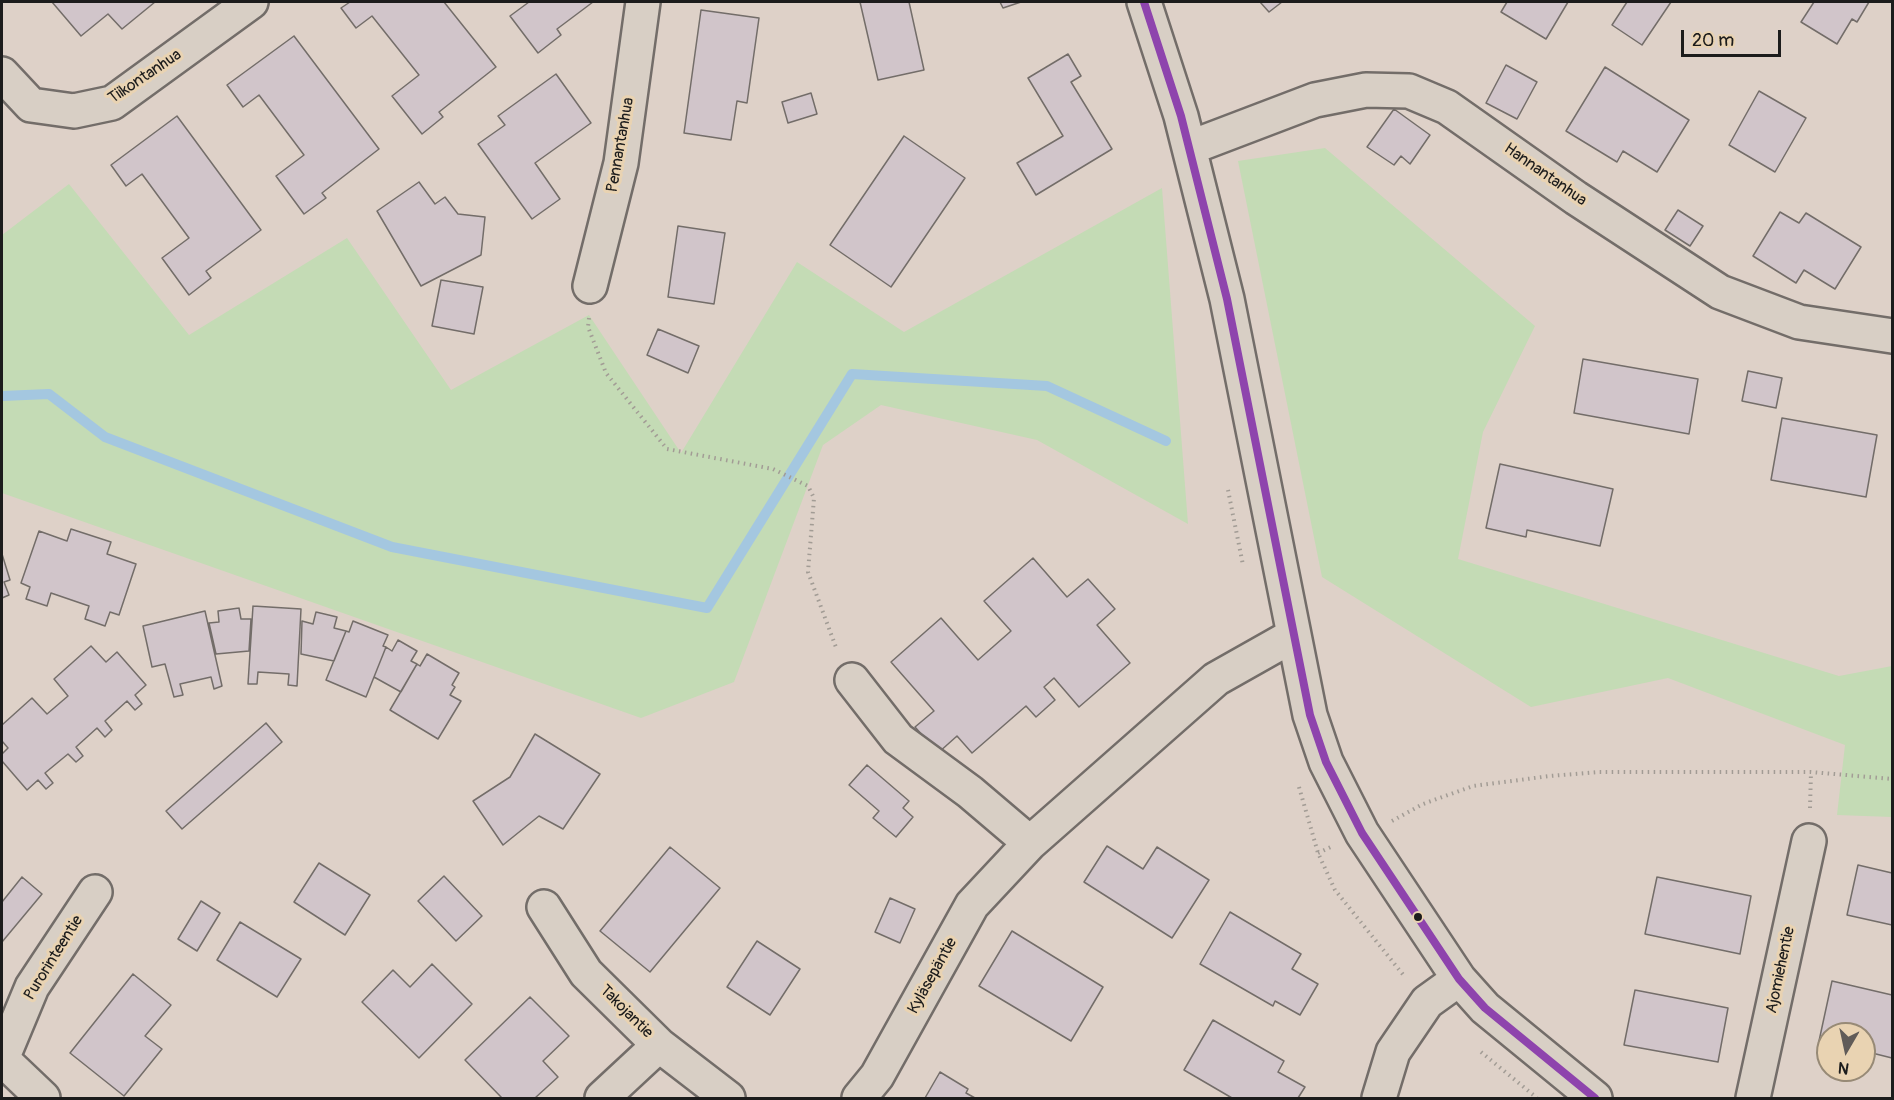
<!DOCTYPE html>
<meta charset="utf-8">
<style>
body{margin:0}
#map{position:relative;width:1894px;height:1100px;overflow:hidden;background:#ded1c8;font-family:Pangolin,sans-serif}
canvas{display:block}
.frame{position:absolute;inset:0;border:3px solid #1c1c1c;pointer-events:none}
.north{position:absolute;left:1816px;top:1022px;width:60px;height:60px;box-sizing:border-box;background:#e9d3b2;border:2px solid #978a76;border-radius:50%;rotate:189deg;font-size:16px;font-weight:700;line-height:24px;text-align:center;color:#1c1c1c}
.north::after{content:'';display:block;margin:auto;width:21px;height:27px;background:#605b58;clip-path:polygon(50% 0,100% 100%,50% 72%,0 100%)}
.scale{position:absolute;left:1681px;top:30px;width:100px;height:27px;box-sizing:border-box;border:3px solid #1c1c1c;border-top:0;padding-left:8px;font-size:18px;line-height:21px;white-space:nowrap;color:#1c1c1c;-webkit-text-stroke:4px #e9d3b2;paint-order:stroke}
</style>
<div id="map">
<canvas width="1894" height="1100"></canvas>
<div class="frame"></div>
<div class="north">N</div>
<div class="scale">20 m</div>
</div>
<script>
const ctx = document.querySelector('canvas').getContext('2d');
ctx.lineJoin = 'round';
function fillPath(path, color) {
  ctx.fillStyle = color;
  ctx.fill(path, 'evenodd');
}
function shape(rows) {
  const path = new Path2D();
  for (const r of rows) {
    path.moveTo(r[0], r[1]);
    for (let i = 2; i < r.length; i += 2) path.lineTo(r[i], r[i + 1]);
  }
  return path;
}
function trace(path, color, width, dash) {
  ctx.strokeStyle = color;
  ctx.lineWidth = width;
  ctx.lineCap = dash ? 'butt' : 'round';
  ctx.setLineDash(dash || []);
  ctx.stroke(path);
}
function label(font, color, halo, rows, align = 'center') {
  ctx.font = font + ' Pangolin,sans-serif';
  ctx.lineWidth = 6;
  ctx.setLineDash([]);
  ctx.textBaseline = 'middle';
  ctx.strokeStyle = halo;
  ctx.fillStyle = color;
  for (const [text, x, y, turn = 0] of rows) {
    ctx.save();
    ctx.translate(x, y);
    ctx.rotate((+turn || 0) * Math.PI / 180);
    ctx.textAlign = isNaN(turn) ? turn : align;
    if (halo) ctx.strokeText(text, 0, 0);
    ctx.fillText(text, 0, 0);
    ctx.restore();
  }
}
fillPath(shape([
 [1325,148,1535,326,1483,432,1458,559,1839,676,1892,666,1892,817,1837,815,1845,745,1668,678,1531,707,1322,577,1238,161],
 [69,184,189,335,347,238,451,390,589,315,681,453,797,262,904,332,1162,188,1188,524,1037,440,881,405,823,445,734,682,641,718,2,493,2,235]
]), '#c4dbb5');
trace(shape([
 [2,396,49,394,105,437,392,547,707,608,852,374,1047,386,1166,441]
]), '#a4c7e0', 10);
const building = shape([
 [52,2,155,2,122,29,108,14,81,36,52,2],
 [350,2,444,2,496,67,439,112,443,117,422,134,392,96,419,75,372,16,356,28,341,8,350,2],
 [529,2,593,2,557,29,561,35,538,53,510,16,529,2],
 [860,2,909,2,924,70,878,80,860,2],
 [1000,2,1021,2,1003,8,1000,2],
 [1260,2,1282,2,1269,12,1260,2],
 [1507,2,1568,2,1546,39,1501,12,1507,2],
 [1627,2,1671,2,1642,45,1612,25,1627,2],
 [1814,2,1869,2,1857,22,1852,19,1837,44,1801,22,1814,2],
 [701,10,759,18,747,103,737,101,731,140,684,133,701,10],
 [294,36,379,149,322,193,326,198,304,214,276,176,304,155,259,95,243,107,227,85,294,36],
 [1068,54,1081,76,1071,82,1112,149,1036,195,1017,163,1063,136,1028,78,1068,54],
 [1506,65,1537,82,1517,119,1486,103,1506,65],
 [1605,67,1689,120,1657,172,1623,151,1617,162,1566,131,1605,67],
 [556,74,591,123,535,163,560,199,532,219,478,144,505,125,498,116,556,74],
 [1759,91,1806,118,1775,172,1729,145,1759,91],
 [811,93,817,114,788,123,782,102,811,93],
 [1394,109,1430,135,1410,164,1401,156,1394,165,1367,147,1394,109],
 [177,116,261,230,206,271,211,278,189,295,162,258,189,238,142,174,126,186,111,165,177,116],
 [904,136,965,178,891,287,830,245,904,136],
 [419,182,435,204,445,197,458,214,485,217,481,255,421,286,377,211,419,182],
 [1678,210,1703,226,1690,246,1665,230,1678,210],
 [1780,212,1799,223,1806,213,1861,247,1835,289,1804,270,1796,283,1753,256,1780,212],
 [678,226,725,233,714,304,668,297,678,226],
 [441,280,483,287,474,334,432,326,441,280],
 [658,329,699,346,688,373,647,355,658,329],
 [1583,359,1698,379,1689,434,1574,413,1583,359],
 [1748,371,1782,378,1776,408,1742,401,1748,371],
 [1782,418,1877,435,1866,497,1771,480,1782,418],
 [1500,464,1613,489,1600,546,1527,530,1526,537,1486,528,1500,464],
 [71,529,111,542,107,554,136,564,119,615,110,612,105,626,85,619,89,606,51,593,47,606,26,599,30,587,21,583,39,531,67,541,71,529],
 [2,554,10,580,4,582,9,595,2,598,2,554],
 [1033,558,1067,597,1088,579,1115,609,1097,625,1130,663,1079,707,1054,678,1044,687,1055,700,1036,717,1026,706,972,753,957,736,938,753,915,727,934,711,891,662,941,618,978,660,1011,631,984,601,1033,558],
 [253,606,301,609,297,686,288,685,289,674,258,672,257,684,248,684,253,606],
 [239,608,241,619,251,619,249,651,216,654,209,623,219,622,218,611,239,608],
 [205,611,222,686,214,689,211,677,180,684,183,695,174,697,165,664,152,667,143,626,205,611],
 [316,612,337,617,334,628,346,631,334,661,301,654,302,621,313,624,316,612],
 [353,621,388,635,383,646,386,647,366,697,326,680,346,631,349,632,353,621],
 [398,640,417,651,411,661,417,664,401,692,374,677,386,647,392,651,398,640],
 [91,646,106,662,117,652,146,685,135,695,142,704,135,710,127,701,105,721,112,730,105,737,97,728,76,747,83,756,76,762,68,754,45,773,53,783,46,789,38,780,27,790,2,761,2,754,8,748,2,741,2,725,32,698,47,714,68,696,54,679,91,646],
 [427,654,459,673,452,685,455,687,450,695,461,701,438,739,390,710,417,664,420,666,427,654],
 [266,723,282,742,182,829,166,811,266,723],
 [535,734,600,774,563,829,539,816,503,845,473,801,510,777,535,734],
 [867,765,909,801,903,808,913,817,896,837,873,818,879,811,849,785,867,765],
 [1107,846,1143,869,1157,847,1209,880,1172,938,1084,882,1107,846],
 [670,847,720,888,650,972,600,931,670,847],
 [319,863,370,895,345,935,294,902,319,863],
 [1858,865,1892,873,1892,925,1847,915,1858,865],
 [444,876,482,916,456,941,418,901,444,876],
 [22,877,42,894,2,942,2,902,22,877],
 [1657,877,1751,896,1740,954,1645,934,1657,877],
 [890,898,915,909,900,943,875,932,890,898],
 [201,901,220,913,197,951,178,939,201,901],
 [1230,912,1301,954,1292,969,1318,984,1300,1015,1275,1001,1273,1006,1200,964,1230,912],
 [240,922,301,959,277,997,217,960,240,922],
 [1012,931,1103,987,1071,1041,979,986,1012,931],
 [757,941,800,969,770,1015,727,987,757,941],
 [432,964,472,1004,419,1058,362,1002,393,970,410,987,432,964],
 [133,974,171,1005,145,1036,162,1049,124,1096,70,1053,133,974],
 [1832,981,1892,995,1892,1058,1864,1051,1864,1034,1828,1034,1828,1043,1819,1041,1832,981],
 [1635,990,1728,1008,1718,1062,1624,1045,1635,990],
 [530,997,569,1036,543,1061,558,1077,535,1098,502,1098,465,1060,530,997],
 [1213,1020,1284,1061,1278,1072,1305,1087,1298,1098,1232,1098,1184,1070,1213,1020],
 [940,1072,968,1089,966,1093,975,1098,925,1098,940,1072]
]);
fillPath(building, '#d1c5ca');
trace(building, '#736d69', 1.5);
const minor = shape([
 [1144,2,1181,116,1227,299,1310,715,1326,762,1362,833,1459,979,1485,1008,1595,1098],
 [2,74,31,105,74,111,112,103,251,2],
 [1189,148,1315,100,1366,90,1409,91,1447,107,1576,198,1720,292,1799,322,1892,336],
 [590,286,621,163,643,2],
 [852,680,898,739,970,792,1030,843],
 [544,907,586,973,659,1045,728,1098],
 [2,1059,32,987,95,892],
 [2,1059,43,1098],
 [602,1098,659,1045],
 [859,1098,877,1076,972,905,1030,843,1216,679,1294,635],
 [1379,1098,1393,1052,1427,1002,1459,979],
 [1753,1098,1809,841]
]);
trace(minor, '#736d69', 38);
trace(shape([
 [589,318,588,327,606,373,667,449,773,469,808,486,814,498,808,572,837,650],
 [1228,490,1243,565],
 [1299,787,1318,853,1335,890,1405,977],
 [1810,808,1811,772],
 [1392,821,1423,804,1473,786,1550,776,1599,772,1811,772,1892,779],
 [1318,853,1333,846],
 [1481,1052,1537,1098]
]), '#a29c95', 4, [1.5, 4.5]);
trace(minor, '#d8cfc5', 33);
trace(shape([
 [1144,2,1181,116,1227,299,1310,715,1326,762,1362,833,1459,979,1485,1008,1595,1098]
]), '#8e44ad', 8);
for (const [x, y, r, color] of [
 [1418,917,5,"#1c1c1c"]
]) {
  const dot = new Path2D();
  dot.arc(x, y, r, 0, 2 * Math.PI);
  ctx.fillStyle = color;
  ctx.fill(dot);
  trace(dot, '#e9d3b2', 2);
}
label('16px', '#1c1c1c', '#e9d3b2', [
 ["Tiikontanhua",145,77,-34],
 ["Pennantanhua",621,145,-80],
 ["Hannantanhua",1545,175,35],
 ["Purorinteentie",54,958,-58],
 ["Ajomiehentie",1781,970,-78],
 ["Kyläsepäntie",933,976,-61],
 ["Takojantie",626,1012,45]
]);
</script>
